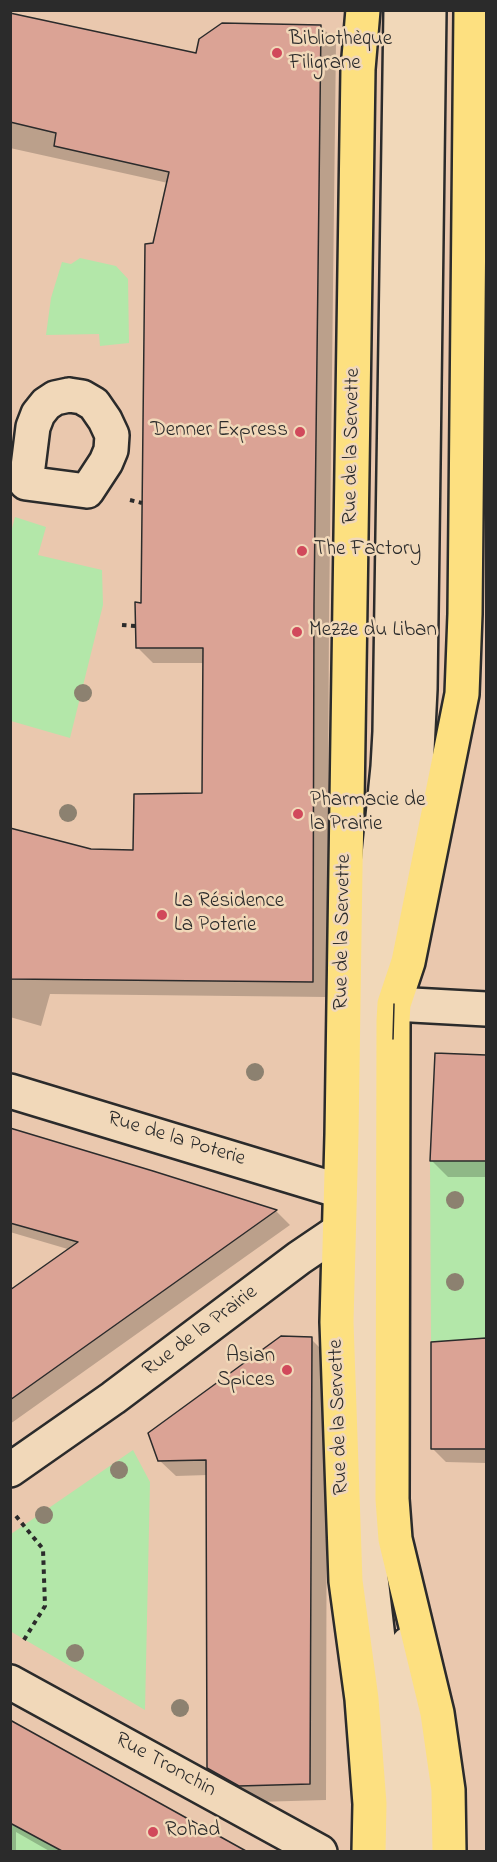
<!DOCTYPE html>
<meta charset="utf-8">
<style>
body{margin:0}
#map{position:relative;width:497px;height:1862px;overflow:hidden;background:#eac8ae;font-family:"Indie Flower",sans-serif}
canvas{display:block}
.frame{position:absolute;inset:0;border:12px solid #2b2b2b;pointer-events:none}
</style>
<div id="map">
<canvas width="497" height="1862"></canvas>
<div class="frame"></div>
</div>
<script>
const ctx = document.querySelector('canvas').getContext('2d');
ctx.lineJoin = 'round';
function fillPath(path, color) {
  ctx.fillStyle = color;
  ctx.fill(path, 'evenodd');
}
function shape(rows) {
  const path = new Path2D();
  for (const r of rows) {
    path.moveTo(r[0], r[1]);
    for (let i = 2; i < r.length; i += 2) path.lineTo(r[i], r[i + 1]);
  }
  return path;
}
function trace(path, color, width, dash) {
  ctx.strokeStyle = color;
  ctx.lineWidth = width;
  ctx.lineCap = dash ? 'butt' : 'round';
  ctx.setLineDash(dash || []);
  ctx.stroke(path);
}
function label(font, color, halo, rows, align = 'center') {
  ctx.font = font + ' "Indie Flower",sans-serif';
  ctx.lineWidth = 5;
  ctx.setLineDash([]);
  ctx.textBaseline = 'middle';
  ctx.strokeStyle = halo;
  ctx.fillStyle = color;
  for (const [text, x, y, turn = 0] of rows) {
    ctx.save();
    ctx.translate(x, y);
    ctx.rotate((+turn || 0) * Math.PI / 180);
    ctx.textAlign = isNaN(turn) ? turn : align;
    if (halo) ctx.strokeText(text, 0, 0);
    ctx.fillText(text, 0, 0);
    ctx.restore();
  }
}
fillPath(shape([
 [80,258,116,266,128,279,129,343,100,346,99,334,46,335,51,298,62,262,71,264],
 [15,517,46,527,38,555,102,570,103,605,70,738,11,721,10,536],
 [430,1161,486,1161,486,1338,431,1342],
 [133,1450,150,1482,145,1710,10,1631,11,1534],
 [11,1823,62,1851,11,1851]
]), '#b3e7a9');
fillPath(shape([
 [10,14,197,55,321,26,336,42,329,620,327,997,50,994,41,1026,10,1017,10,829,91,851,134,851,204,795,204,663,153,663,137,647,143,604,154,245,168,183,10,148],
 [436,1055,486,1056,486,1177,448,1177,432,1161],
 [10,1130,276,1211,290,1225,10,1424,10,1292,71,1250,10,1232],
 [311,1339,327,1355,326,1800,256,1802,224,1784,208,1768,208,1475,176,1476,159,1460],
 [486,1340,486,1463,446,1462,432,1448,432,1343],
 [10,1721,242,1852,51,1852,16,1832,16,1852,10,1852]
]), '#0003');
const building = shape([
 [10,13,196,53,199,39,222,23,321,25,314,604,313,982,10,979,10,828,91,849,133,850,134,794,202,793,203,648,136,648,135,602,141,603,145,244,153,243,169,172,54,146,56,133,10,122,10,13],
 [435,1053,486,1055,486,1161,430,1161,435,1053],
 [10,1128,153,1171,277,1210,10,1400,10,1290,78,1242,10,1223,10,1128],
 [281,1336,312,1337,310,1784,239,1786,207,1768,206,1460,158,1461,148,1433,281,1336],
 [486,1338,486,1449,431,1449,431,1342,486,1338],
 [10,1720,46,1740,246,1851,62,1851,10,1823,10,1720]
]);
fillPath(building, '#dba395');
trace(building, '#2b2b2b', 1.5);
const minor = shape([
 [429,10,420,689,416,770,396,956,394,1004,486,1009],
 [69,395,82,397,94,404,105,420,112,435,111,450,106,462,87,491,26,483,33,427,38,414,46,404,55,398,69,395],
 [10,1091,340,1191],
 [10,1470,113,1398,299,1258,358,1218],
 [408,1644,421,1756,422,1852],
 [10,1682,320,1852],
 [394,1852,392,1758,365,1527,362,1450,363,1214,366,984,388,767,390,732,401,10]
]);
const major = shape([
 [363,10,358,69,342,1135,337,1322,346,1581,362,1699,370,1804,369,1852],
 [449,1852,448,1790,437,1713,395,1539,392,1499,393,1021,394,1004,408,962,462,694,465,614,471,10]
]);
trace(minor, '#2b2b2b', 38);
trace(major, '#2b2b2b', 38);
trace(shape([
 [130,500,142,503],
 [122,625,136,626],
 [16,1516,43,1549,45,1606,22,1643]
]), '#2b2b2b', 4, [4.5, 4.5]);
trace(minor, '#f1d8b9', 33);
trace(major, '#fde080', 33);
trace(shape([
 [393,1039,394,1004]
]), '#2b2b2b', 1.5);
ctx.fillStyle = '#8c8170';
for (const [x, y] of [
 [83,693],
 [68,813],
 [255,1072],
 [455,1200],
 [455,1282],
 [119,1470],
 [44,1515],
 [75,1653],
 [180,1708]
]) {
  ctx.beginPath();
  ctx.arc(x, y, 9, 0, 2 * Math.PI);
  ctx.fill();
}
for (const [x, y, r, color] of [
 [277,53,6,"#d1495b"],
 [300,432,6,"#d1495b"],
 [302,551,6,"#d1495b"],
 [297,632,6,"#d1495b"],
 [298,814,6,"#d1495b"],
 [162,915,6,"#d1495b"],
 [287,1370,6,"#d1495b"],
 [153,1832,6,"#d1495b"]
]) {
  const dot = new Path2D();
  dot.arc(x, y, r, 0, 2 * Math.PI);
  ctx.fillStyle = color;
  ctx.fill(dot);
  trace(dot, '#f1d8b9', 2);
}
label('21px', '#2b2b2b', '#f1d8b9', [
 ["Bibliothèque",289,41],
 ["Filigrane",289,65],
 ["Denner Express",288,432,"right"],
 ["The Factory",314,551],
 ["Mezze du Liban",309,632],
 ["Pharmacie de",310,802],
 ["la Prairie",310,826],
 ["La Résidence",174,903],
 ["La Poterie",174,927],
 ["Asian",275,1358,"right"],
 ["Spices",275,1382,"right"],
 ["Rohad",165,1832]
], 'left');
label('21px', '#2b2b2b', '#f1d8b9', [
 ["Rue de la Servette",353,446,-89],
 ["Rue de la Servette",344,932,-89],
 ["Rue de la Poterie",176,1140,17],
 ["Rue de la Prairie",201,1332,-37],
 ["Rue de la Servette",340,1417,-92],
 ["Rue Tronchin",165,1766,29]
]);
</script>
